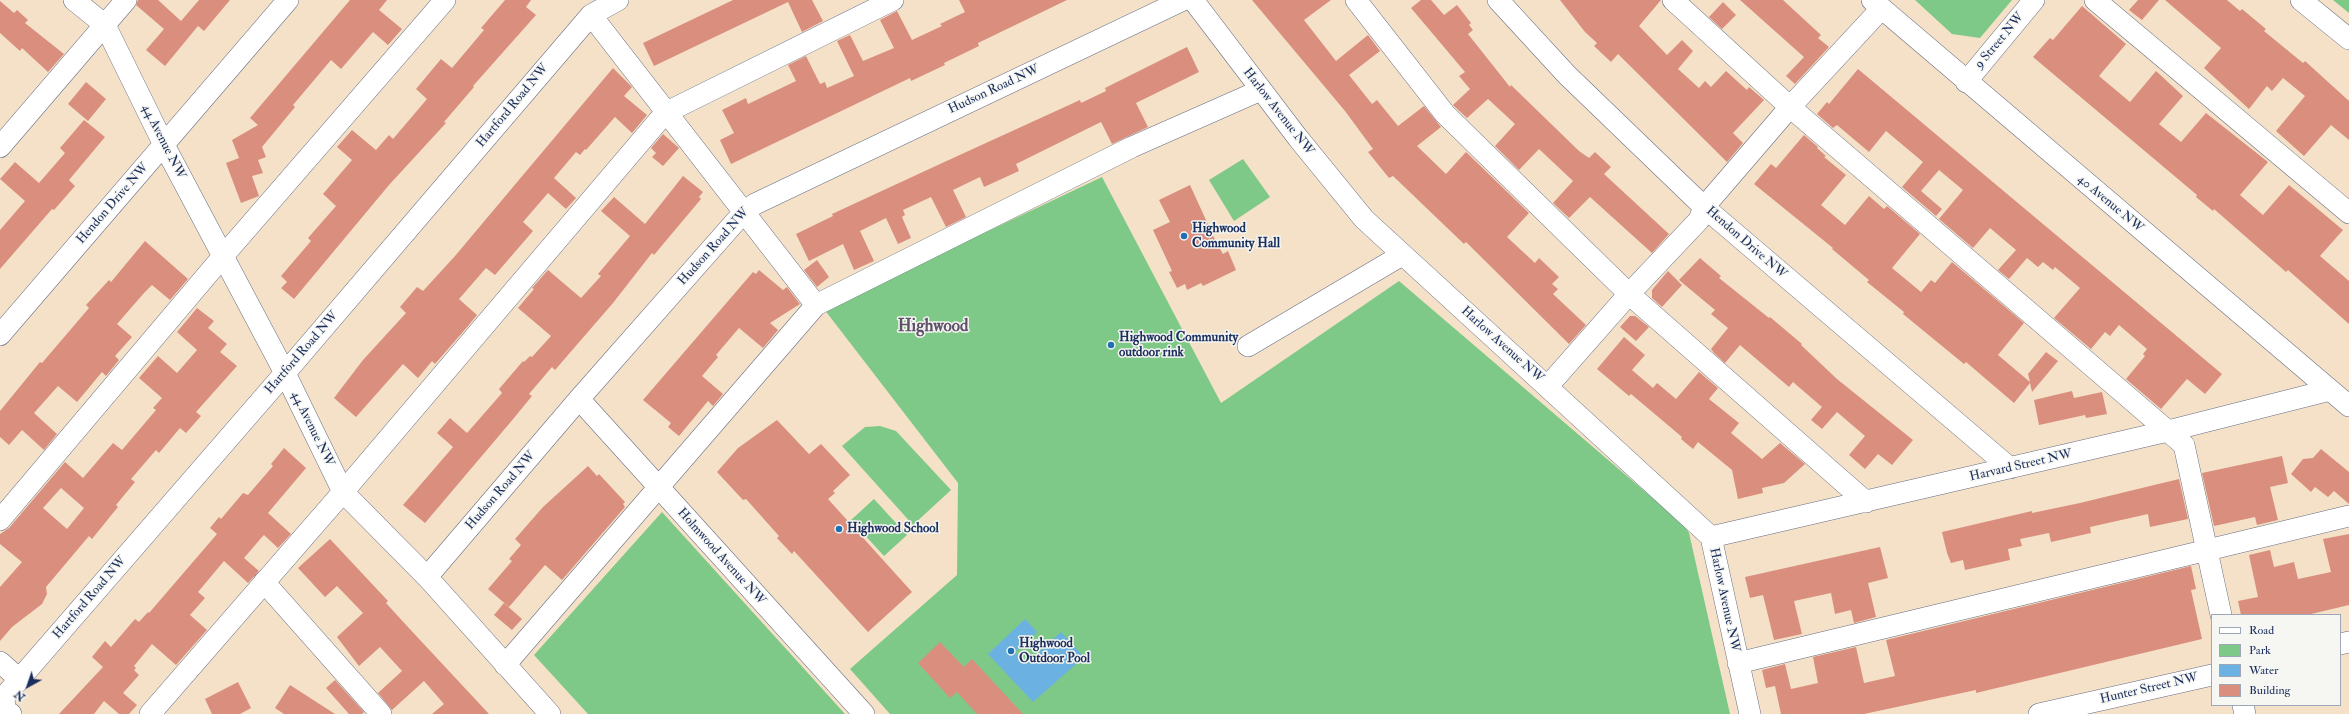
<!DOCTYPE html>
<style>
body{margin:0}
#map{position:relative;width:2349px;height:714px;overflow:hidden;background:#f4e1c8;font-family:"IM FELL Double Pica",serif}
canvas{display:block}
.legend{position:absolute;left:2211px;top:614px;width:130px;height:92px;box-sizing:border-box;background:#f6f6f2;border:1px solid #9ea6b7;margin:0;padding:5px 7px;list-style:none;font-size:12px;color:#1b2f5e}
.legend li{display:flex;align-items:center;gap:8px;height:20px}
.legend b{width:20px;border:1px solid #9ea6b7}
.north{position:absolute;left:8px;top:666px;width:40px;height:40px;-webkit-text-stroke:3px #f6f6f2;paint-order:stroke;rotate:220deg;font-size:11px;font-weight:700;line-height:16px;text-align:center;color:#1b2f5e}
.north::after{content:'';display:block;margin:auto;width:14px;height:18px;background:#1b2f5e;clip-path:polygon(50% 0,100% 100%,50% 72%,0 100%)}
</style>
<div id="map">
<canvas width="2349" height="714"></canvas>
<ul class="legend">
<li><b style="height:5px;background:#fff"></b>Road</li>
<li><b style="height:11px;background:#7ec987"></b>Park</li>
<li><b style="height:11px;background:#6bb2e2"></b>Water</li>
<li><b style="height:11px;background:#da8f7e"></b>Building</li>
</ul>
<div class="north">N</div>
</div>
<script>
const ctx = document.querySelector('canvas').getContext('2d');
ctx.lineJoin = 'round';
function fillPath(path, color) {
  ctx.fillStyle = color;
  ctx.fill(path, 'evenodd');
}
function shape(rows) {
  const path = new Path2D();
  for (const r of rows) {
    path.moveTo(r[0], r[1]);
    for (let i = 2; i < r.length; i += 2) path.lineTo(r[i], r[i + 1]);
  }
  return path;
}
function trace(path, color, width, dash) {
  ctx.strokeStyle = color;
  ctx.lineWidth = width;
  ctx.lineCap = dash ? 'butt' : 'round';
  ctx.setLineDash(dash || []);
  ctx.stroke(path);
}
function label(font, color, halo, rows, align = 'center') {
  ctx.font = font + ' "IM FELL Double Pica",serif';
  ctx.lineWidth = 3;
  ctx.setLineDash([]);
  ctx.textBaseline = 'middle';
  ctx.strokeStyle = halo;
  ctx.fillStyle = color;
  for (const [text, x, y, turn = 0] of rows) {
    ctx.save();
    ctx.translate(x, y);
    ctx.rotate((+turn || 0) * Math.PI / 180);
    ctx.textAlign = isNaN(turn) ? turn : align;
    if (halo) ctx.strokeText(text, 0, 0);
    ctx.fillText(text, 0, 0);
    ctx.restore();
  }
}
fillPath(shape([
 [1915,0,2012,0,1980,38,1952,34],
 [2333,0,2349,0,2349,13],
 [1243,159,1270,197,1234,221,1209,180],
 [1102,177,1221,403,1399,281,1683,524,1689,533,1730,714,890,714,850,669,957,575,958,483,824,309],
 [880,426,896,431,951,490,913,525,842,446,865,427],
 [874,499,907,535,884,556,851,520],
 [662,512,845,714,588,714,534,655]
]), '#7ec987');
fillPath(shape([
 [1025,619,1037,632,1015,652,1026,664,1061,632,1084,657,1033,702,988,654]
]), '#6bb2e2');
fillPath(shape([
 [138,0,158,0,181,21,199,0,230,0,204,31,198,26,165,66,146,50,164,29,136,5],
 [350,0,387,0,379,10,402,29,388,45,373,32,341,69,331,60,293,105,295,107,262,147,266,157,258,160,263,173,252,176,259,196,241,203,226,163,239,158,232,140,258,125,250,118],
 [505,0,531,0,526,7,536,15,473,86,474,87,444,122,446,123,389,185,294,299,281,288,287,282,281,276,311,241,308,238,336,206,323,194,352,160,337,147,352,130,376,150,389,135,393,139,427,99,416,89,441,59,452,68,484,30,481,28],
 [733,0,812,0,823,21,802,32,788,2,654,66,643,43],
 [959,0,1067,0,978,43,979,46,944,63,945,65,911,81,910,78,731,164,720,140,734,133,722,110,746,98,748,104,796,81,788,65,806,56,820,84,825,82,827,88,854,76,837,41,850,35,863,61,894,48,880,20,897,11,912,40,942,26,940,24,965,12],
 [1252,0,1331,0,1304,20,1336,61,1368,35,1380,51,1349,75,1372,104,1377,100,1398,126,1424,106,1441,127,1417,146,1446,174,1466,152,1529,213,1507,237,1535,263,1539,258,1559,277,1552,284,1558,289,1553,294,1586,325,1569,344,1466,242,1464,244,1393,176,1389,178,1368,152,1373,149,1345,111],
 [1421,0,1431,0,1444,15,1457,5,1471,23,1469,25,1473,30,1468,34,1510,87,1511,85,1579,151,1589,158,1595,152,1611,167,1604,174,1669,234,1652,253,1590,197,1569,218,1553,203,1573,181,1539,149,1519,170,1495,146,1515,124,1488,99,1467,118,1454,106,1453,105,1470,89,1459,76,1465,72,1411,8],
 [1560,0,1661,0,1639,26,1667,55,1682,40,1693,51,1678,69,1699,88,1705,81,1711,87,1726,71,1747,90,1749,87,1764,100,1733,133,1743,143,1727,162,1618,54,1611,62,1594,46,1597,43,1585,32],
 [1740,0,1783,0,1821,35,1818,38,1829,47,1795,84,1786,76,1804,57],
 [2138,0,2159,0,2142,20,2129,10],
 [2165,0,2227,0,2240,11,2242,9,2266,29,2264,31,2303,63,2305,61,2349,101,2349,140,2331,125,2304,156,2276,131,2305,96,2283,78,2272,91,2267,86,2249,109,2204,68,2221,48],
 [0,1,14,13,17,10,28,20,25,23,64,54,48,72,22,48,20,51,0,33],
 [1723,2,1736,15,1722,29,1709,17],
 [2082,6,2126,44,2099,76,2130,102,2156,71,2183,96,2159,124,2181,142,2206,113,2268,162,2240,195,2263,215,2289,185,2343,230,2320,256,2349,281,2349,324,2288,270,2286,272,2214,209,2213,211,2196,197,2197,195,2033,57,2050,38,2053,40],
 [1187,47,1199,72,1136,103,1148,127,1112,144,1101,122,1016,164,1019,171,984,187,980,177,953,190,966,217,946,227,931,197,903,210,905,215,902,217,911,238,898,244,886,218,860,231,874,261,854,270,843,244,809,261,796,234,833,216,832,214,940,164,1080,100,1081,103,1106,91,1105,88],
 [613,68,632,87,624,96,647,115,632,133,615,117,586,150,585,149,580,155,576,152,554,178,576,198,566,209,548,193,523,222,533,231,495,275,486,268,459,299,477,315,468,326,435,364,432,361,418,378,403,364,356,417,334,398,363,360,406,313,400,307,417,287,423,291,455,256],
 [1858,69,2222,374,2205,394,2187,379,2161,409,2126,379,2145,356,2143,354,2147,349,2119,325,2110,336,2105,332,2091,349,2054,318,2080,288,2055,267,2053,270,2043,262,2038,267,2027,258,2009,279,1998,270,2016,250,1990,228,1973,248,1939,219,1963,190,1939,170,1921,191,1942,209,1936,216,1902,187,1923,162,1886,131,1869,152,1837,125,1833,128,1817,114,1827,102,1829,104],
 [86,82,106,99,88,121,68,104],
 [84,120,105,137,69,180,75,186,54,210,52,209,0,269,0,230,25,201,0,179,15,162,39,183,65,153,60,148],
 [663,134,679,148,663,166,652,157,656,153,651,148],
 [1804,135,1818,147,1817,148,1826,156,1824,157,1846,175,1821,205,1845,225,1869,196,1884,209,1887,206,1920,234,1892,268,1921,292,1931,280,1935,283,1952,262,2024,323,1998,355,2030,382,2028,374,2046,352,2058,361,2032,392,2030,383,2014,403,1966,362,1964,364,1903,314,1904,312,1867,282,1869,280,1832,249,1833,248,1754,184,1771,164,1776,168],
 [683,176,703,192,699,197,701,199,654,255,652,253,613,303,555,370,552,367,529,394,532,396,514,418,425,523,403,505,453,447,437,433,450,418,467,433,502,393,499,389,523,361,524,362,530,356,532,357,551,336,518,308,534,289,532,288,548,270,581,298,601,276,598,274,630,236,601,211,614,197,645,224],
 [1190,185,1216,242,1223,254,1228,251,1236,270,1203,286,1201,283,1187,290,1185,284,1177,288,1169,272,1172,271,1153,230,1170,222,1159,200],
 [145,241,188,279,170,300,152,285,144,293,117,324,132,337,115,356,119,360,106,376,102,372,77,402,58,386,34,413,57,434,44,450,22,430,9,445,0,437,0,411,40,362,42,363,89,308,86,305,109,280,111,282],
 [1700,258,1721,276,1719,278,1769,318,1770,317,1802,344,1801,345,1837,379,1913,440,1892,465,1878,454,1865,469,1849,455,1865,436,1837,412,1822,429,1811,420,1822,407,1793,382,1789,387,1740,345,1725,363,1714,353,1711,349,1728,328,1711,314,1715,310,1679,280],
 [817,260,829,277,817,287,804,270],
 [759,270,783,290,787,287,800,304,770,323,778,330,763,348,739,328,716,355,718,357,702,376,723,394,713,406,708,401,679,436,668,427,671,423,643,400,753,272,756,274],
 [1668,271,1682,285,1662,307,1652,298,1652,290],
 [197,308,214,321,208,328,227,344,220,352,237,366,196,412,201,416,186,433,180,428,159,453,156,450,131,479,135,482,116,505,118,507,113,513,92,539,89,536,46,587,47,594,42,604,12,627,0,641,0,587,22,562,0,544,0,534,9,528,65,462,83,478,113,443,122,450,156,410,153,408,162,398,139,378,158,356,177,373,197,350,177,332],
 [61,488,84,508,67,529,43,508],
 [1630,316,1635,316,1649,327,1636,341,1620,327],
 [1624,337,1645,355,1632,370,1653,388,1657,383,1676,399,1699,372,1718,388,1709,399,1739,423,1731,433,1762,459,1780,443,1805,464,1784,483,1762,488,1763,493,1738,499,1732,470,1698,442,1693,449,1681,439,1682,437,1631,394,1629,396,1597,369],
 [2072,391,2074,398,2102,392,2107,414,2086,418,2085,415,2039,425,2034,400],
 [777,420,809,454,821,444,850,475,833,491,835,493,828,499,912,592,868,632,794,551,792,554,777,538,779,536,746,499,743,500,717,472,738,448],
 [284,448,306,468,268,513,291,534,278,548,264,535,262,537,244,558,259,571,248,583,224,561,198,592,205,598,190,615,207,630,176,665,152,644,134,666,136,668,134,670,139,675,123,693,137,705,129,714,119,714,104,701,94,714,59,714,103,667,92,657,105,641,111,647,135,619,139,622,148,612,149,613,217,534,210,528,219,517,221,519,243,493,248,495,273,466,271,464],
 [2321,449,2349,472,2349,504,2334,491,2328,497,2315,487,2311,492,2291,474,2303,459,2313,458],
 [2282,456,2288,483,2270,487,2278,520,2257,525,2255,517,2214,526,2202,473],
 [588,466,597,476,599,474,625,502,623,504,625,507,562,580,545,565,509,607,488,589,512,561,509,559,521,545,515,539,543,507],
 [2179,479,2188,519,2150,527,2148,514,2090,527,2091,533,2051,542,2049,533,2020,539,2022,546,2008,549,2010,560,1965,570,1963,560,1951,563,1947,553,1942,532,2032,511,2032,513,2080,503],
 [2349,534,2349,605,2307,615,2241,615,2238,601,2258,597,2249,555,2270,550,2274,567,2294,562,2298,579,2331,572,2323,539],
 [330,539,388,601,386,603,407,626,489,714,432,714,444,704,424,681,392,710,378,693,402,671,380,647,359,666,337,637,363,613,337,586,325,597,298,568],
 [1880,547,1888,578,1868,583,1876,617,1854,623,1851,610,1835,614,1831,593,1794,601,1802,634,1774,640,1763,595,1750,598,1745,577],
 [2191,566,2196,589,2191,590,2202,639,1976,693,1976,690,1864,714,1781,714,1775,686,1766,688,1762,670,1785,664,1791,689,1818,683,1813,657,1856,647,1864,683,1895,676,1886,640],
 [504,603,522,619,512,630,494,615],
 [940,642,964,667,972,659,1023,714,977,714,957,692,950,698,918,663],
 [335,680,364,712,362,714,349,714,326,688],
 [238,682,251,708,240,714,212,714,205,699],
 [290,685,335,714,284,714,275,708]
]), '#da8f7e');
const minor = shape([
 [74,0,105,25,164,145,285,373,343,492,427,577,550,714],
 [1193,0,1298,138,1364,219,1711,537,1750,714],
 [1356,0,1445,114,1629,294,1866,502],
 [1498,0,1567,75,1704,207,2010,468],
 [1673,0,1790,107,2184,445,2221,615],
 [1872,0,2349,406],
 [2095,0,2349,213],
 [2301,0,2349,39],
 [591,15,816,305],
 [1966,82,2034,0],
 [0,147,126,0],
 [0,335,288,0],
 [1248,346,1402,255],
 [1548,386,1629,294,1699,220,1704,207,1790,107,1881,9],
 [579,399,864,714],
 [0,520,224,255,445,0],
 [1711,537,2168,431,2330,390],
 [427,577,579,399,743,213,755,204,1183,0],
 [264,582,381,714],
 [2340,644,2349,642],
 [0,662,19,679],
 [1738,663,2349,516],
 [505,665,816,305,1132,147,1261,90],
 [2243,705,2245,714],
 [11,714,5,710,4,697,285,373,591,15,618,0],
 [150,714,343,492,665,113,893,0],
 [2039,714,2212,675]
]);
trace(minor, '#676d83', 22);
trace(minor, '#fff', 21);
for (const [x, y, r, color] of [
 [1184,236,4,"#1f6fb2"],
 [1111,345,4,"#1f6fb2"],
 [839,529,4,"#1f6fb2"],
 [1011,651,4,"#1f6fb2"]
]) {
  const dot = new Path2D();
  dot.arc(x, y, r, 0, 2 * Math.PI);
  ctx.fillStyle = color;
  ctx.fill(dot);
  trace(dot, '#f6f6f2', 1.5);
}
label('13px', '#1b2f5e', '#f6f6f2', [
 ["9 Street NW",2000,41,-50],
 ["Hudson Road NW",994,90,-25],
 ["Hartford Road NW",513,106,-50],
 ["Harlow Avenue NW",1278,112,52],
 ["44 Avenue NW",163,142,63],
 ["Hendon Drive NW",113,204,-49],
 ["40 Avenue NW",2110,204,40],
 ["Hendon Drive NW",1746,243,41],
 ["Hudson Road NW",714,247,-48],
 ["Harlow Avenue NW",1502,345,42],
 ["Hartford Road NW",302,353,-49],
 ["44 Avenue NW",312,429,64],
 ["Harvard Street NW",2021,466,-13],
 ["Hudson Road NW",501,491,-49],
 ["Holmwood Avenue NW",721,557,48],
 ["Hartford Road NW",90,598,-49],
 ["Harlow Avenue NW",1724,600,78],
 ["Hunter Street NW",2149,689,-13]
]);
label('bold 13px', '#1b2f5e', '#f6f6f2', [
 ["Highwood",1192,229],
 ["Community Hall",1192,244],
 ["Highwood Community",1119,338],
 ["outdoor rink",1119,353],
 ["Highwood School",847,529],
 ["Highwood",1019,644],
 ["Outdoor Pool",1019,659]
], 'left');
label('bold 17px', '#5e5169', '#f6f6f2', [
 ["Highwood",933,327]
]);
</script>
